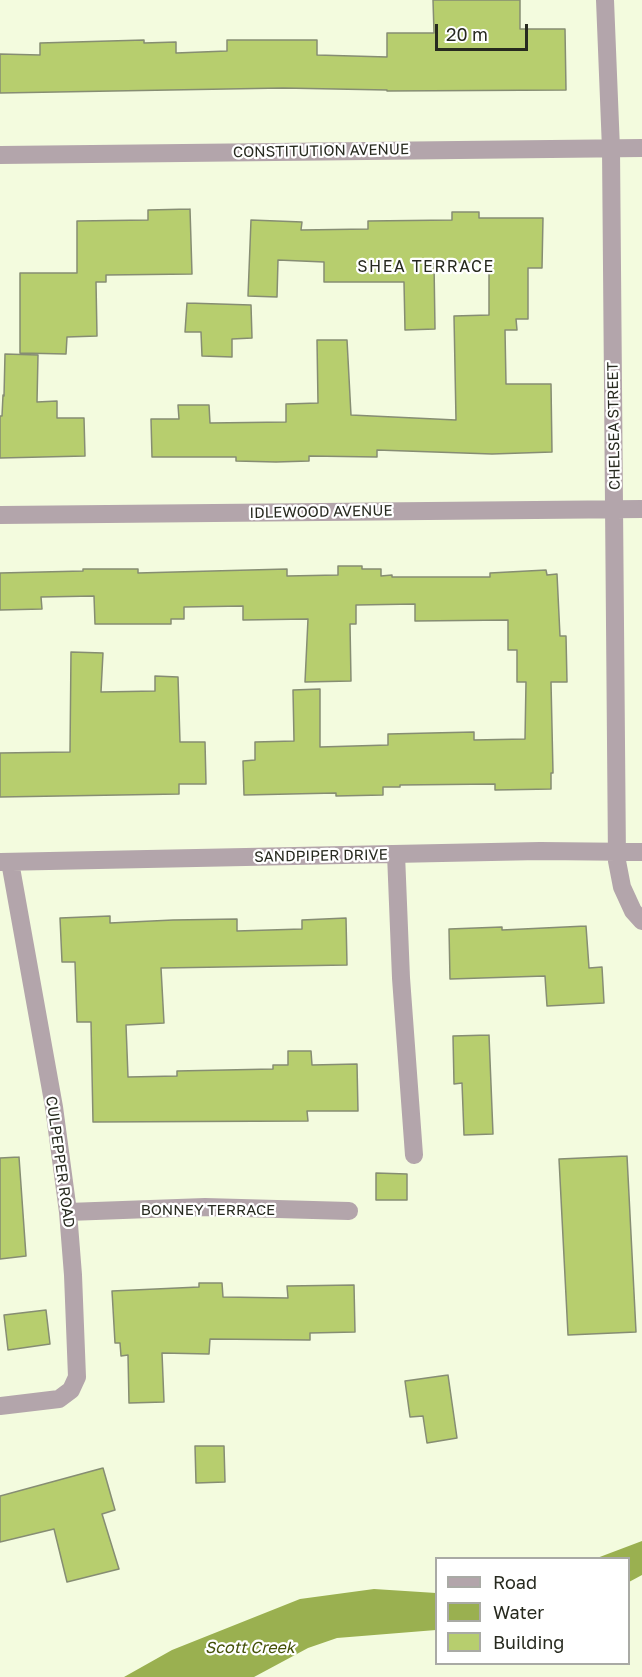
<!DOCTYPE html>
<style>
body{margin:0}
#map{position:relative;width:642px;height:1677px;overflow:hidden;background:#f3fbde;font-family:"Golos Text",sans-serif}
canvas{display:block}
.legend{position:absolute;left:435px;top:1557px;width:195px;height:108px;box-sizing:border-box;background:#fff;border:2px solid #a9aaa5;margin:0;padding:8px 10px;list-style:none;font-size:18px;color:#272a1f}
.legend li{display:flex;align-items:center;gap:12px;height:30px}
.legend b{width:30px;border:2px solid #a9aaa5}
.scale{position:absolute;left:435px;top:24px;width:93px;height:27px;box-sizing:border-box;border:3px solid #272a1f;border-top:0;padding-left:8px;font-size:18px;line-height:21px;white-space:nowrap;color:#272a1f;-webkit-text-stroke:4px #fff;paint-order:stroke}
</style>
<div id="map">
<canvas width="642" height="1677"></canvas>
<ul class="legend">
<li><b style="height:8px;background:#b3a5ab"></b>Road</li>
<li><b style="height:16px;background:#9ab050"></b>Water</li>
<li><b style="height:16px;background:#b7ce6e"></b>Building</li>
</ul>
<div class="scale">20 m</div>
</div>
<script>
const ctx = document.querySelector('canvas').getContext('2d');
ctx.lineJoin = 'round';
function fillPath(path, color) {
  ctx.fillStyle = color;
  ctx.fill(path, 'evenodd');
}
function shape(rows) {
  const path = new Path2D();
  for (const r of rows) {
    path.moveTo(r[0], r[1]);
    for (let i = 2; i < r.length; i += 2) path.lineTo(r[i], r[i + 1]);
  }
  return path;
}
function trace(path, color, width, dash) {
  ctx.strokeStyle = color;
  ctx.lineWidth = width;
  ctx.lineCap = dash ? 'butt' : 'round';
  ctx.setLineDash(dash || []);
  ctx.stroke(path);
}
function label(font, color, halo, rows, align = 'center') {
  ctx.font = font + ' "Golos Text",sans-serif';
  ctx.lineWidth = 4.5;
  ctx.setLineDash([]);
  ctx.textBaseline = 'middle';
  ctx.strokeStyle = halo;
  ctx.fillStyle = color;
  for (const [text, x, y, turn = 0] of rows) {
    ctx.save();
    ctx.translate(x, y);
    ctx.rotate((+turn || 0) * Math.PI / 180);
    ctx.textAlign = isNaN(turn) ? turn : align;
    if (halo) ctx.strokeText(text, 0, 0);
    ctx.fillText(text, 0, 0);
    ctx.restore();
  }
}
fillPath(shape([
 [642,1541,642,1575,629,1582,628,1558,597,1558],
 [374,1589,436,1593,436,1630,337,1638,308,1648,254,1677,124,1677,172,1650,300,1599]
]), '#9ab050');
const building = shape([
 [433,0,520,0,520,29,565,29,566,90,387,91,387,90,283,88,0,93,0,54,40,55,40,43,144,40,144,43,176,42,176,53,227,51,227,40,317,40,317,55,387,57,387,33,434,33,433,0],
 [190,209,192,274,106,275,106,282,96,282,97,336,67,337,66,354,20,353,20,273,77,273,77,221,148,220,148,210,190,209],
 [452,212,479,212,479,218,543,218,542,268,528,268,528,319,516,319,517,330,505,330,506,384,551,384,552,452,492,454,377,450,377,457,309,456,309,461,276,462,236,461,236,457,152,457,151,419,179,419,178,405,209,405,210,423,286,422,286,404,318,403,317,340,347,340,351,415,456,420,454,316,489,315,489,262,434,263,435,329,405,330,404,282,324,282,324,262,278,260,277,297,248,296,251,220,302,222,301,230,368,229,368,221,452,220,452,212],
 [187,303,251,305,252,338,232,339,232,357,202,356,201,332,185,332,187,303],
 [5,354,38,355,37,402,57,401,57,418,84,418,85,456,0,458,0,416,2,416,3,395,4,396,5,354],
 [338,566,362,566,362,569,381,569,381,576,392,575,392,577,490,577,490,573,546,570,547,575,557,574,560,636,566,636,567,682,551,682,553,773,551,773,551,789,495,790,495,784,400,785,400,787,383,787,383,795,336,796,336,793,244,795,243,761,255,760,255,742,294,741,293,690,320,689,320,747,388,745,388,734,474,732,474,740,525,739,526,682,517,682,517,650,508,650,508,620,415,621,415,604,356,605,356,624,350,624,351,681,305,682,308,619,243,620,243,606,184,607,184,619,171,619,171,624,95,624,94,596,41,597,42,609,0,610,0,573,83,571,83,569,138,569,138,573,287,569,287,576,338,575,338,566],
 [71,652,103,653,101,692,155,691,155,676,178,677,180,742,205,742,206,784,179,784,179,794,0,797,0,753,70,752,71,652],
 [110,916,110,923,173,920,237,919,237,931,302,929,302,920,346,918,347,965,161,968,164,1023,126,1025,128,1077,177,1076,177,1071,273,1069,273,1065,288,1065,288,1051,311,1051,312,1065,357,1064,358,1111,307,1111,308,1121,93,1122,91,1022,77,1022,75,962,62,962,60,918,110,916],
 [586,926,589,968,602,967,604,1003,547,1006,545,976,450,979,449,929,502,927,502,930,586,926],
 [489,1035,493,1134,464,1135,462,1083,454,1084,453,1036,489,1035],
 [627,1156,636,1332,568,1335,559,1159,627,1156],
 [19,1157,26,1256,0,1259,0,1158,19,1157],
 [376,1173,407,1174,407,1200,376,1200,376,1173],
 [199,1283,222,1283,223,1297,288,1298,287,1286,354,1285,355,1332,310,1333,310,1340,210,1339,209,1354,162,1353,164,1402,129,1403,128,1355,121,1356,120,1343,115,1343,112,1291,199,1287,199,1283],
 [46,1310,50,1344,8,1350,4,1315,46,1310],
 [448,1375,457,1438,427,1443,423,1416,410,1417,405,1381,448,1375],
 [195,1446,224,1446,225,1482,196,1483,195,1446],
 [103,1468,115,1510,102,1514,119,1569,67,1582,54,1529,0,1542,0,1496,103,1468]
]);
fillPath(building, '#b7ce6e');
trace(building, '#868d73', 1.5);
trace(shape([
 [605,0,611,149,617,861,622,887,633,911,642,921],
 [0,155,642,148],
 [0,515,642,509],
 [396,854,401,978,414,1155],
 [0,862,540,851,642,852],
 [68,1212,205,1207,349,1211],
 [0,1406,59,1399,71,1390,77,1377,73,1275,68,1212,54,1107,10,862]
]), '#b3a5ab', 18);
label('15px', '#272a1f', '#fff', [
 ["CONSTITUTION AVENUE",321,151,-1],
 ["CHELSEA STREET",614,426,-91],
 ["IDLEWOOD AVENUE",321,512,-1],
 ["SANDPIPER DRIVE",321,856,-1],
 ["CULPEPPER ROAD",60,1162,82],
 ["BONNEY TERRACE",208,1210]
]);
ctx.letterSpacing = '1.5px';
label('16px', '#272a1f', '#fff', [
 ["SHEA TERRACE",426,267]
]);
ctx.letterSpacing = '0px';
label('italic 16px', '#455209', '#fff', [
 ["Scott Creek",250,1648]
]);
</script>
